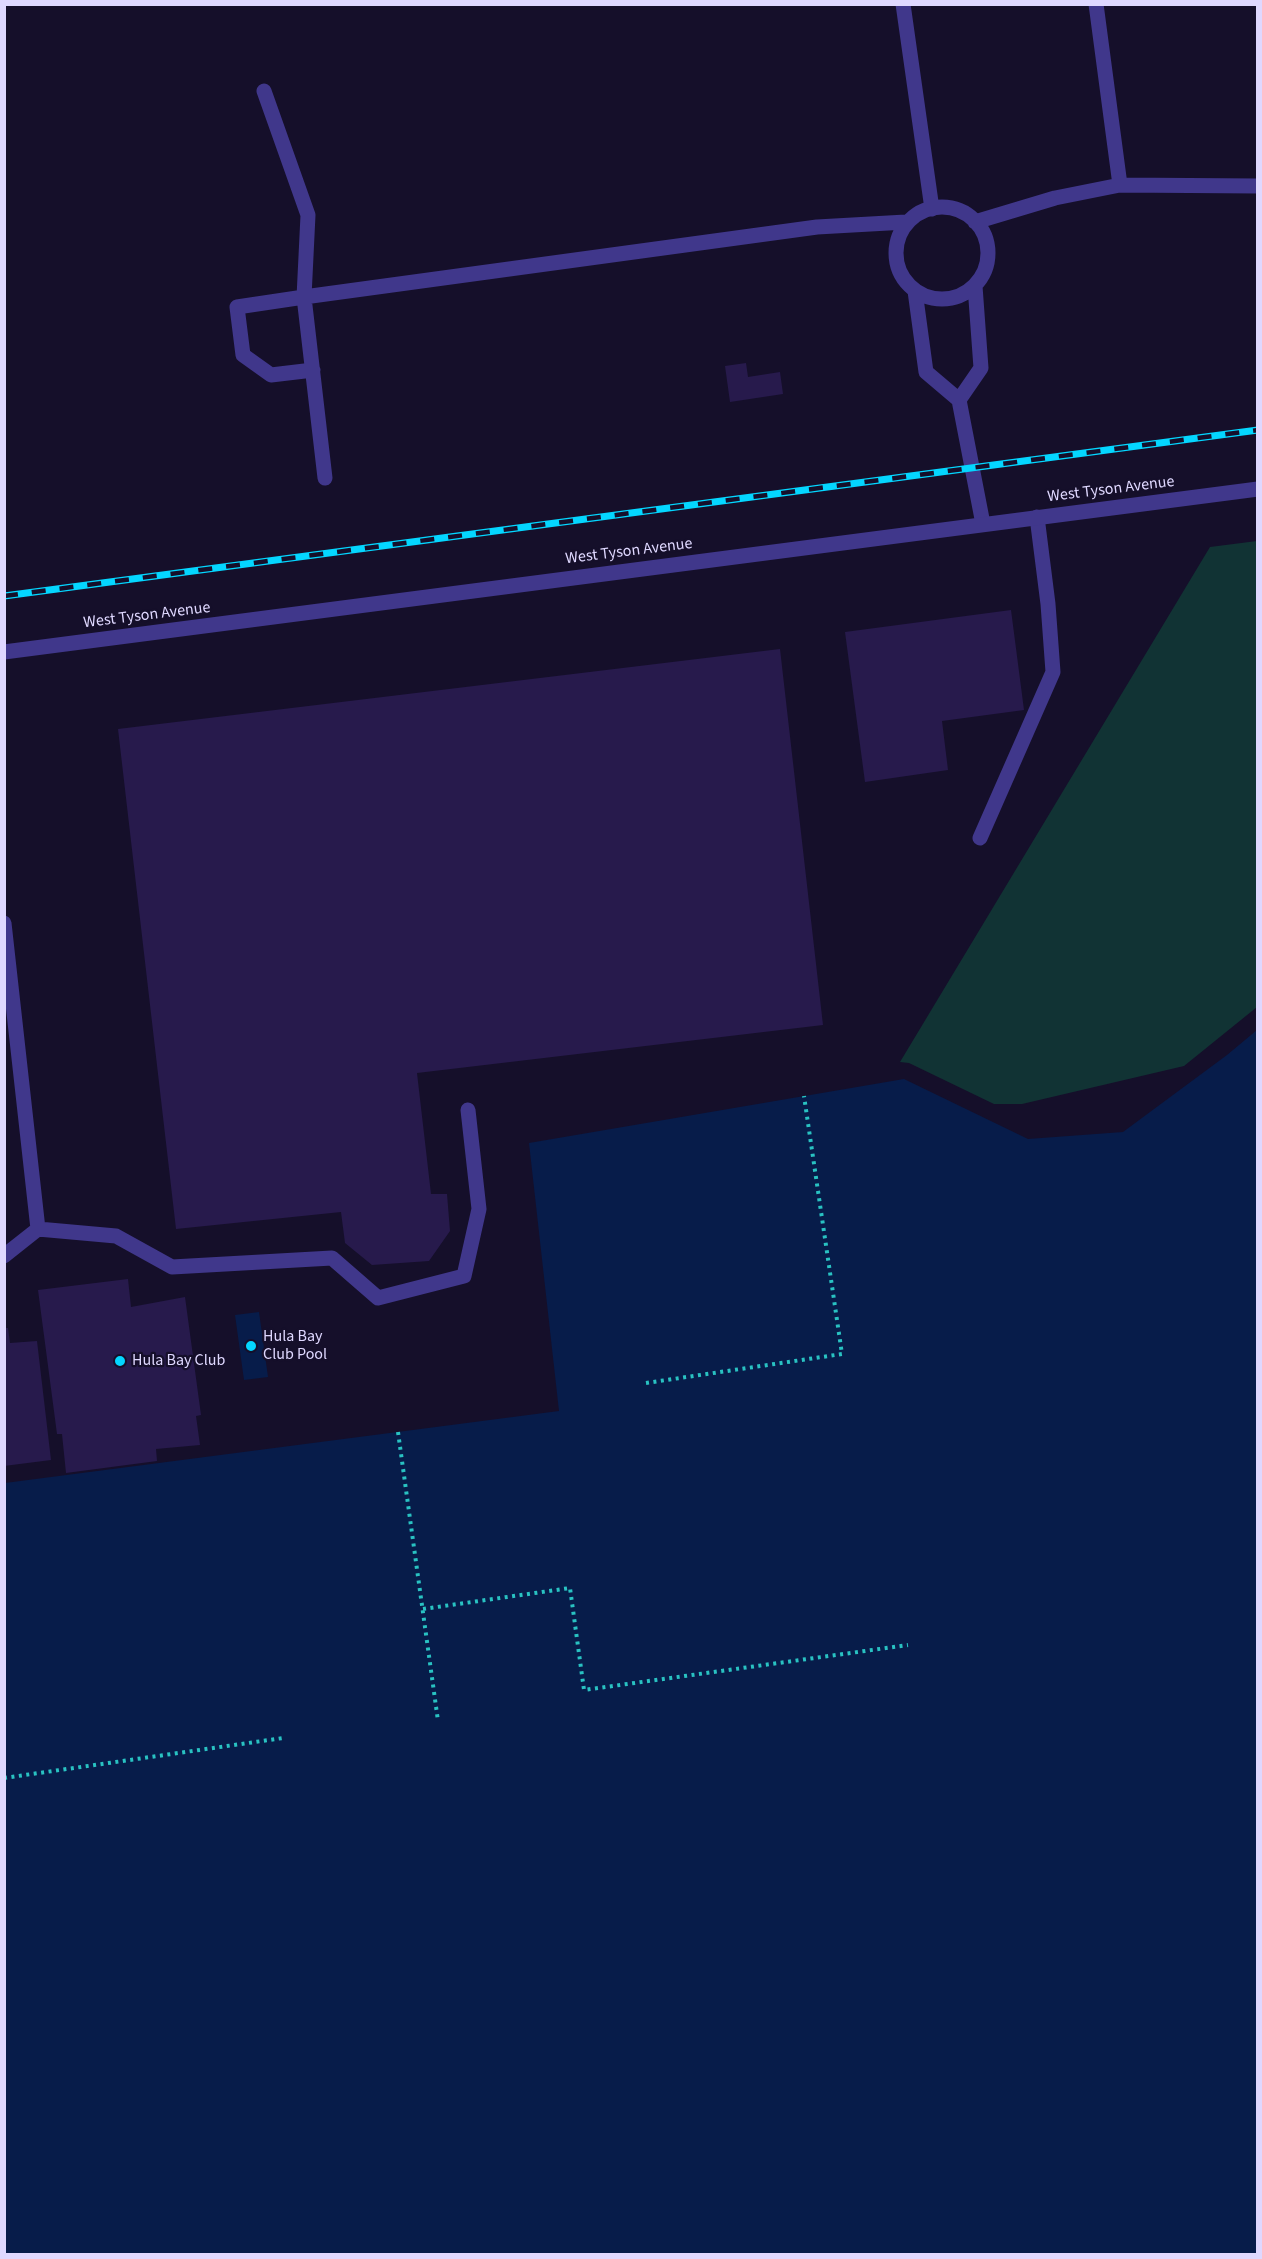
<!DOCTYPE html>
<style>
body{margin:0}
#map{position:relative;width:1262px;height:2259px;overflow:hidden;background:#150f2a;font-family:"Source Sans 3",sans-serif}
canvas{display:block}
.frame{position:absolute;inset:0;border:6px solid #dfd8ff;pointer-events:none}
</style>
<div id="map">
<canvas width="1262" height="2259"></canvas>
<div class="frame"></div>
</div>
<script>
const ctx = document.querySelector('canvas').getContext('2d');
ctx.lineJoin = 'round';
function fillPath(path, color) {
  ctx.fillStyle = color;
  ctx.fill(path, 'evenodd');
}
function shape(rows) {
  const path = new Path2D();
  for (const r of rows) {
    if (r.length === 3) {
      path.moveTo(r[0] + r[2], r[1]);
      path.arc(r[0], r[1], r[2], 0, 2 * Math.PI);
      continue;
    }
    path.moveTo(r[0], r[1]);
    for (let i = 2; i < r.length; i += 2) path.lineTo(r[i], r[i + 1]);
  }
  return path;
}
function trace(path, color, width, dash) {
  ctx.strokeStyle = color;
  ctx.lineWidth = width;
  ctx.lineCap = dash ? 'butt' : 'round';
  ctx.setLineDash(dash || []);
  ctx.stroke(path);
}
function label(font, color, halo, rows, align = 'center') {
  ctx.font = font + ' "Source Sans 3",sans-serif';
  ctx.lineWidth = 4.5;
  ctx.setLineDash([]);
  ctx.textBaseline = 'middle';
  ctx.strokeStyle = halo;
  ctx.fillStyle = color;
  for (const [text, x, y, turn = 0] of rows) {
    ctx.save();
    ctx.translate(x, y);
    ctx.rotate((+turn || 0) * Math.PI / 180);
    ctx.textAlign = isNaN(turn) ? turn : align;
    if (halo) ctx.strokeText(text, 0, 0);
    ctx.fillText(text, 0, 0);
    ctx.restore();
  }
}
fillPath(shape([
 [1257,541,1257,1007,1184,1066,1022,1104,994,1104,909,1063,900,1062,1210,547]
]), '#113334');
fillPath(shape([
 [1257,1030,1257,2254,5,2254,5,1483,559,1411,529,1143,904,1079,1028,1139,1123,1132,1227,1055],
 [259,1312,268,1377,244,1380,235,1315]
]), '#071c4a');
fillPath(shape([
 [746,363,748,377,780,372,783,394,730,402,725,366],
 [1011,610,1024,710,942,721,948,770,865,782,845,632],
 [780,649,823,1025,417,1073,431,1194,447,1194,450,1231,429,1261,372,1265,345,1243,341,1212,176,1229,118,729],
 [128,1279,131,1307,185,1297,201,1415,196,1416,200,1445,156,1449,157,1461,66,1473,62,1434,57,1434,38,1290],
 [4,1328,8,1328,10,1343,37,1341,51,1460,4,1466]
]), '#271a4c');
trace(shape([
 [646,1383,842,1354,804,1096],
 [398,1432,438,1721],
 [423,1609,570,1588,584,1690,908,1645],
 [4,1778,283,1738]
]), '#29c2c2', 4, [3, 4.5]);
trace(shape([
 [903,4,932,209],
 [1096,4,1120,185,1258,186],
 [264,91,308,215,304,297,237,307,243,355,271,375,313,370],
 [942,253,46],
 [975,222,1055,198,1120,185],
 [915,291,926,372,959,400,983,524],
 [959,400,981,368,975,286],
 [325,478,304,297,817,227,906,222],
 [980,838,1053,672,1048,604,1037,517],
 [4,923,38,1229,116,1236,172,1267,332,1258,378,1298,464,1276,479,1209,468,1110],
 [4,1256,38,1229]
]), '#40378b', 15);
trace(shape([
 [4,652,1258,489]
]), '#40378b', 15);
const rail = shape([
 [4,596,1258,430]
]);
trace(rail, '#04d6ff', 7);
trace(rail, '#150f2a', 4.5, [14]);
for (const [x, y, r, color] of [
 [251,1346,6,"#04d6ff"],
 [120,1361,6,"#04d6ff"]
]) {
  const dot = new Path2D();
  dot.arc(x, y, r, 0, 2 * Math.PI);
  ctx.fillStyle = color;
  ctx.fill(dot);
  trace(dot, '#150f2a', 2);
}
label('16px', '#dfd8ff', '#150f2a', [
 ["West Tyson Avenue",1111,490,-7],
 ["West Tyson Avenue",629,552,-7],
 ["West Tyson Avenue",147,616,-7]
]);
label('16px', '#dfd8ff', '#150f2a', [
 ["Hula Bay",263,1337],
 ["Club Pool",263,1355],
 ["Hula Bay Club",132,1361]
], 'left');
</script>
